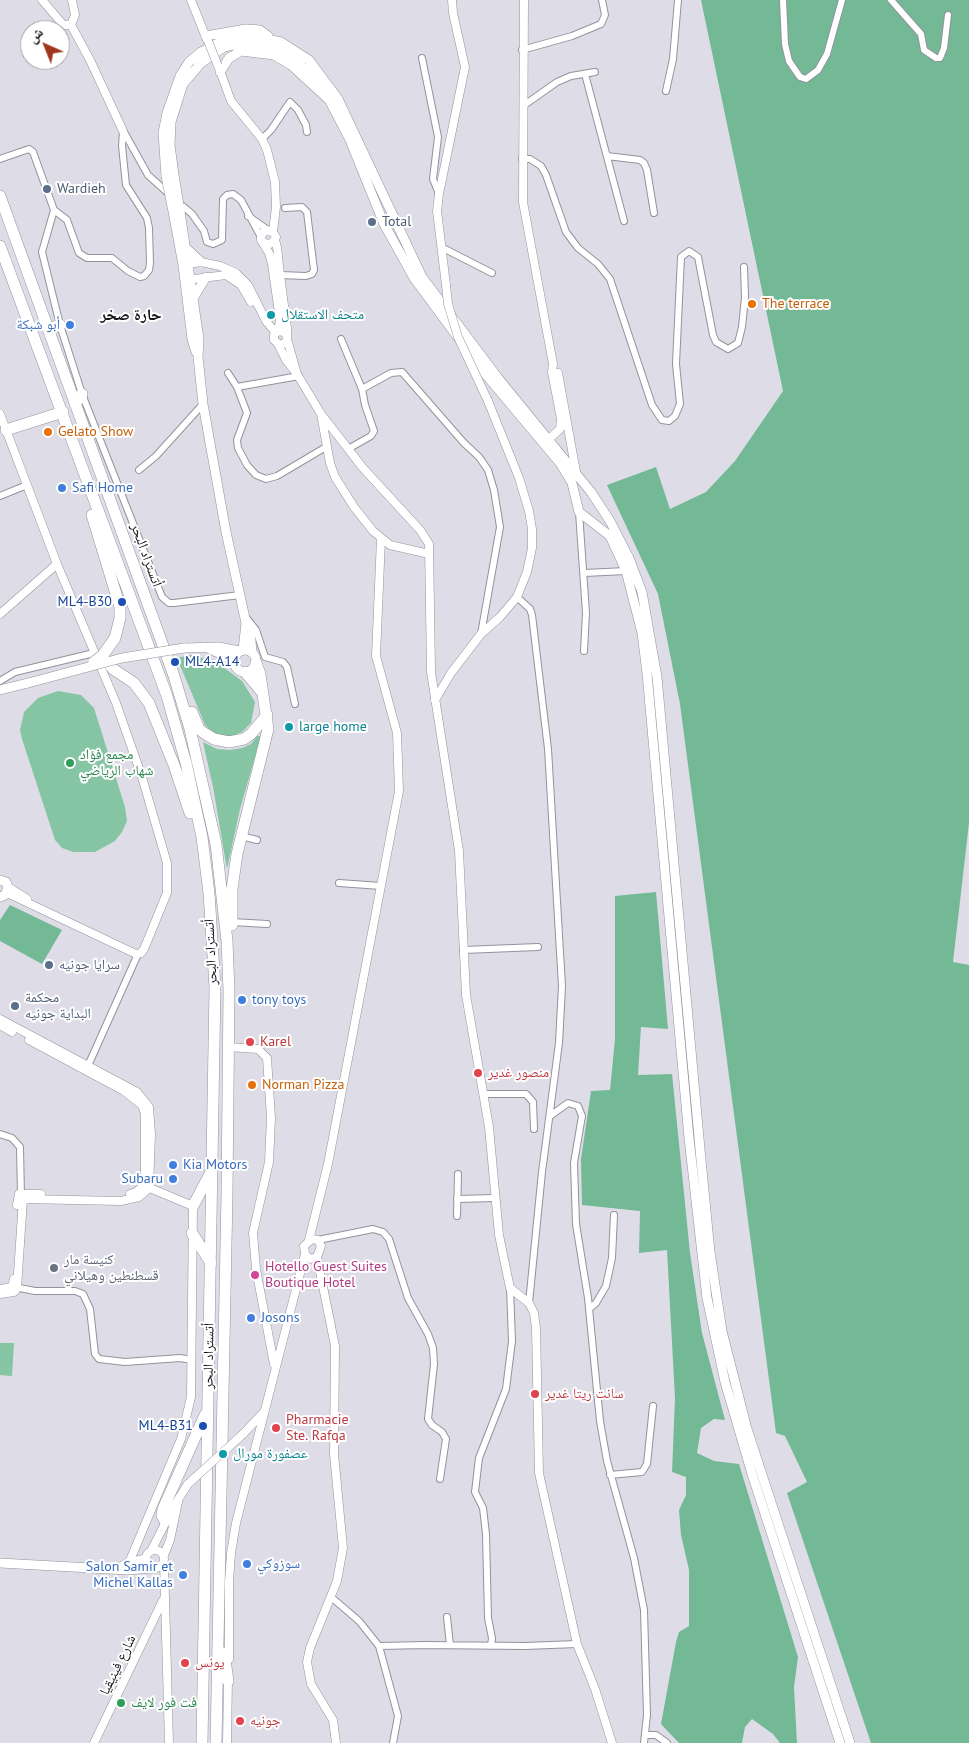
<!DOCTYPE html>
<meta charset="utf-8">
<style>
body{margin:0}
#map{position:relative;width:969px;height:1743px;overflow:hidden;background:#dedde7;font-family:"PT Sans","Noto Naskh Arabic",sans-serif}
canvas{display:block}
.north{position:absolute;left:20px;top:20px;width:50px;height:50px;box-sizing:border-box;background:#fff;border:1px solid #a1a1a3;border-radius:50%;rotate:316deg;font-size:14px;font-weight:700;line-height:20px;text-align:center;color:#151418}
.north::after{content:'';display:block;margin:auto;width:18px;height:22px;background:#9e351c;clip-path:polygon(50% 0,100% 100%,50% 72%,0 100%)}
</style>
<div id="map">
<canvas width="969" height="1743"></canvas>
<div class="north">ش</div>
</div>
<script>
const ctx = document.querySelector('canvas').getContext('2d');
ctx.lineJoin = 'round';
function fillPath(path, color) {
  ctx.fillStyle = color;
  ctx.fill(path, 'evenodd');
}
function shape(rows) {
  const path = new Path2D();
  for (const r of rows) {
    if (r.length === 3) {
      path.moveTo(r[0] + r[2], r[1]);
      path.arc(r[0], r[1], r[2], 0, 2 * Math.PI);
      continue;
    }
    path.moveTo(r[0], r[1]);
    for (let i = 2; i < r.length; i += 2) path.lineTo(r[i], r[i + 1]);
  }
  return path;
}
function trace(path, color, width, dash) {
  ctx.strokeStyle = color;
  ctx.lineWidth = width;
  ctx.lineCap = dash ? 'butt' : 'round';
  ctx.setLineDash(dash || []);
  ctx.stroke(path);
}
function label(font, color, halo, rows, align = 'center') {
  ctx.font = font + ' "PT Sans","Noto Naskh Arabic",sans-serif';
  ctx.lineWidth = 4;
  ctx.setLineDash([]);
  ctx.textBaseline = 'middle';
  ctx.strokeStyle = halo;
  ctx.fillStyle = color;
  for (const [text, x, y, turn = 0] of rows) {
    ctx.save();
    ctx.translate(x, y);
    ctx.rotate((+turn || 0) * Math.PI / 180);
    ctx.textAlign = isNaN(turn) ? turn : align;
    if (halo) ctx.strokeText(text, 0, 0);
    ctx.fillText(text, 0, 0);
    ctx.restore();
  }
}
fillPath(shape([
 [190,655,215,661,242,681,255,702,251,723,242,732,232,736,222,736,213,733,205,725,177,658],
 [58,691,81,695,94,708,125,807,127,821,122,832,115,841,95,852,73,852,62,848,55,840,22,739,20,730,24,712,38,698],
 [257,736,261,736,240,809,227,869,213,787,203,742,217,749,230,750,242,748,251,744],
 [0,1343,14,1343,12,1376,0,1375]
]), '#85c5a3');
fillPath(shape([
 [701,0,969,0,969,823,953,962,969,965,969,1743,871,1743,787,1493,807,1482,785,1436,776,1433,680,704,658,594,607,485,656,467,670,509,706,492,735,461,783,391],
 [656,892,668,1029,641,1027,638,1075,672,1074,690,1253,702,1333,725,1420,714,1419,701,1428,697,1453,714,1461,739,1464,798,1657,794,1687,797,1743,780,1743,773,1734,752,1719,745,1727,742,1743,679,1743,661,1724,676,1642,679,1632,689,1626,689,1570,681,1535,679,1510,686,1495,686,1477,672,1472,675,1398,667,1250,639,1253,640,1211,582,1205,581,1159,591,1091,610,1090,615,1039,615,896],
 [10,905,62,930,42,964,0,941,0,920]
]), '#73b995');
const minor = shape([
 [783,0,785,44,789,61,800,77,806,79,818,70,827,54,842,0],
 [891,0,921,34,924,50,936,58,940,58,944,48,948,15],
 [522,50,572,36,601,24,605,15,602,0],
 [422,58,438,137,433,179,439,194],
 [585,74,624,221],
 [666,91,673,59,678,0],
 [523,106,557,82,571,76,595,72],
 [124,132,148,175,169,194],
 [262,139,271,130,290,102,298,110,306,125,307,132],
 [607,156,640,160,644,163,647,170,654,213],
 [0,159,29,149,33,152,54,210,67,220,79,253,87,258,112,258,128,271,140,277,144,276,149,270,150,263,149,228,147,218,126,185,122,146,123,131],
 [522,159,530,159,541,166,546,175,566,232,578,248,598,264,610,279,652,405,662,420,669,421,675,416,680,404,676,364,681,257,689,251,698,257,713,335,716,342,728,349,738,343,742,327,745,297,744,267],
 [178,202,192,214,204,231,207,242,213,244,222,240,223,199,227,195,233,194,241,200,261,237],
 [54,210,42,252,60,325,82,394,162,597,169,603,174,603,240,595],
 [248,216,268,230],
 [441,247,492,273],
 [280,275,306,276,312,274,314,270,307,212,302,207,285,208],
 [341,339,362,389,365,405,374,431,371,436,348,449],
 [228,373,237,387],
 [299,376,237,387,247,413,237,440,238,448,247,465,256,475,266,479,277,476,326,447],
 [362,389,391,373,402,372,464,443,479,457,488,470,494,490,500,527,481,634],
 [139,470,156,456,203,404],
 [0,496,27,485],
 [579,512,586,613,584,651],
 [584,573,626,571],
 [517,597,530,609,532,615,548,749,562,986,559,1043,542,1172,529,1303],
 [245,616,256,630,265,657,283,662,287,667,295,704],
 [0,681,15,672,94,653],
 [241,836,257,840],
 [339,883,381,886],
 [232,922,267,924],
 [463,950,538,947],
 [87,1068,138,954],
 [484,1094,526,1094,533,1102,534,1129],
 [550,1116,568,1103,578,1106,582,1116,574,1163,576,1224,588,1298,600,1421,607,1461,634,1558,644,1610,647,1715,644,1743],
 [0,1134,12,1138,20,1147,21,1196],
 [457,1199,495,1198],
 [457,1216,458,1174],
 [318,1240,373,1229,383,1232,389,1239,408,1298,428,1334,433,1348,434,1364,428,1419,432,1425,442,1432,446,1439,440,1479],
 [14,1287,35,1291,75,1291,83,1294,90,1309,95,1354,99,1359,125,1362,180,1358,192,1360],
 [589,1309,596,1303,606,1286,612,1258,614,1215],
 [610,1475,642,1472,647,1464,653,1406],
 [331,1597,359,1621,379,1646,398,1716,393,1743],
 [447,1617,450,1645],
 [379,1646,425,1645,525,1646,577,1644],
 [491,1646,492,1638,488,1618,486,1534,483,1508,475,1492,479,1458,506,1389,512,1341,510,1288],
 [645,1735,656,1735,667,1743]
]);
const tertiary = shape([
 [42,0,60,21,64,25,71,25,75,15,72,0],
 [191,0,207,40],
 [524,0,523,202,553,364,552,372,561,419,560,429,549,439],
 [71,25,90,60,123,131],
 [219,68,231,101,262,139,267,150,275,182,276,207,273,232],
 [275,240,277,247,280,275,287,328,287,339,285,343,280,345,274,340,274,335,278,331,284,332,287,336],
 [263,242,268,245,273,242,276,237,273,232,265,230,261,237,261,240,269,253,272,264,280,320,278,331],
 [183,265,201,262,220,266,236,273,248,285,266,321,276,333],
 [186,280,226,275,241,285,251,302],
 [446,285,437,211,439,194,465,67,453,13,452,0],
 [287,339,297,374],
 [278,344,286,360,297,374,321,414,363,468,420,530,429,544,431,672,459,851,466,995,489,1127,499,1235,510,1288,529,1303,534,1313,536,1328,539,1473,577,1644,595,1689,612,1743],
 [558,373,576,472],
 [0,414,57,564,0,614],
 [321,414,330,463,335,477,354,507,373,531,390,545,429,554],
 [435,700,451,673,481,634,500,617,517,597,527,572,532,548,532,529,529,511,519,478,488,401],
 [8,887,27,899],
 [7,893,136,954,141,953,144,949,167,893,167,863,142,777,116,703,57,564],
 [0,1019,137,1092,149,1107,151,1134,149,1188,139,1197,121,1201,23,1199,17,1288,14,1292,0,1294],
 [0,1025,12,1032],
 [29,1040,124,1091,142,1105,145,1114,145,1178,143,1186,136,1192,130,1194],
 [228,1047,258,1049,267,1058,271,1118,269,1162,253,1233,256,1269,274,1364],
 [17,1205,19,1194,41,1194],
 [309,1240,328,1164,399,791,397,733,376,656,381,539],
 [317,1257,310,1259,305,1254,304,1246,312,1239,318,1240,321,1246,317,1257,335,1346,334,1454,343,1548,337,1581,310,1648,307,1662,311,1684,333,1720,336,1743],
 [0,1289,12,1287,14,1279],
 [243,1434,264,1412],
 [155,1559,9],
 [151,1551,174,1506,188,1484],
 [164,1555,170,1540,178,1502],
 [164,1563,169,1743],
 [128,1565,181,1439,191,1397,193,1206,145,1186],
 [229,1659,229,1582,231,1553,236,1523,305,1254],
 [94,1743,163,1600],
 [227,1743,228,1678]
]);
const secondary = shape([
 [206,36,246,29,260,30,268,36],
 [220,72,229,58,241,51,274,55,291,65,328,99],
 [174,175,170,145,171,122,183,84,201,63,224,47,242,43,277,50,290,56,305,69,324,90,350,140,384,224,414,278,482,370,560,463,572,483,579,512,610,536,626,571,642,633,647,673,689,1138,707,1298,725,1382,752,1474,840,1743],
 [166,176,163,133,167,113,180,76,189,62,201,52,220,42,253,36,281,42,309,60,338,99,422,277,498,378,591,492,610,521,629,558,642,592,657,677,701,1160,710,1252,722,1331,747,1429,850,1743],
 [179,205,199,339,198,357,203,404,226,532,246,623,250,630,252,652],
 [172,206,183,265,192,339,196,352],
 [187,249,201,262],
 [194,297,206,277],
 [205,647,234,660],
 [184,648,218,647,240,651],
 [245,661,11],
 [243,650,246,623],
 [0,690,28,683],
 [0,880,6,882,8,887,5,895,0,897],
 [0,1563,127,1570,152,1568],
 [119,1568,128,1563,146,1559]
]);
const motorway = shape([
 [0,196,174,676,190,729,216,844,227,941,229,991,227,1194,216,1743],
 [0,246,167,696,186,763,202,837,209,893,215,987,202,1743],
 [48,329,60,325],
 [75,404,82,394],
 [6,430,63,412],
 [92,515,120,607],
 [107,661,113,669,134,683,149,703,174,765,190,813],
 [245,672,262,692],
 [192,712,199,729,204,733,214,739,229,742,244,739,251,734,267,715],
 [232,925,232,889,237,854,268,729,260,674,256,663],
 [193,1206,211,1172],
 [192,1233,211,1263],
 [165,1521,162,1515,163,1509,205,1415],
 [224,1653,228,1681]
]);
trace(minor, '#94929c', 8);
trace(tertiary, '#94929c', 9);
trace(secondary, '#94929c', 10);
trace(motorway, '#94929c', 12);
trace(minor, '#fff', 6);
trace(tertiary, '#fff', 8);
trace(secondary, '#fff', 9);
trace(motorway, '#fff', 11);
const tertiaryBridge = shape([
 [208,41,218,66],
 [446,285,448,304,458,337,488,401],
 [188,1484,243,1434]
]);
const secondaryBridge = shape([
 [174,175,179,205],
 [166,176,172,206],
 [28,683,122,658,184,648]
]);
const motorwayBridge = shape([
 [94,662,103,655,115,638,120,618,120,607]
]);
trace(tertiaryBridge, '#94929c', 9, []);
trace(secondaryBridge, '#94929c', 10, []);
trace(motorwayBridge, '#94929c', 12, []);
trace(tertiaryBridge, '#fff', 8);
trace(secondaryBridge, '#fff', 9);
trace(motorwayBridge, '#fff', 11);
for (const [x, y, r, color] of [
 [47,189,5,"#5c6f8a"],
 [372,222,5,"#5c6f8a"],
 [752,304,5,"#e8710a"],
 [271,315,5,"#0f9aa8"],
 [70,325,5,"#3f7fe0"],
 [48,432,5,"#e8710a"],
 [62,488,5,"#3f7fe0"],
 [122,602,5,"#1a4fb4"],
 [175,662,5,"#1a4fb4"],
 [289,727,5,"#0f9aa8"],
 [70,763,5,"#2e9e5b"],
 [49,965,5,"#5c6f8a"],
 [242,1000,5,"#3f7fe0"],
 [15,1006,5,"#5c6f8a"],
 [250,1042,5,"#e0444e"],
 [478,1073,5,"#e0444e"],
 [252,1085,5,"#e8710a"],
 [173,1165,5,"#3f7fe0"],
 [173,1179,5,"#3f7fe0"],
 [54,1268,5,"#6b7280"],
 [255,1275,5,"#d1479c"],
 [251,1318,5,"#3f7fe0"],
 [535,1394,5,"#e0444e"],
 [203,1426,5,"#1a4fb4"],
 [276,1428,5,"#e0444e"],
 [223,1454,5,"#0f9aa8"],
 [247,1564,5,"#3f7fe0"],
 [183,1575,5,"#3f7fe0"],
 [185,1663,5,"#e0444e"],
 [121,1703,5,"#2e9e5b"],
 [240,1721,5,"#e0444e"]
]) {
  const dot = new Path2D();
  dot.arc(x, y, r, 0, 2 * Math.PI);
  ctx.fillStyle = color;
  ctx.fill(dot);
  trace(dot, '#fff', 2);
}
label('14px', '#4e5e75', '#fff', [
 ["Wardieh",57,189],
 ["Total",382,222],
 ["سرايا جونيه",59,965],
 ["محكمة",25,998],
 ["البداية جونيه",25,1014]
], 'left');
label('14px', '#c56008', '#fff', [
 ["The terrace",762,304],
 ["Gelato Show",58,432],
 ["Norman Pizza",262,1085]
], 'left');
label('14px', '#0d838f', '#fff', [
 ["متحف الاستقلال",281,315],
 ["large home",299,727],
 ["عصفورة مورال",233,1454]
], 'left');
label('14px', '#366cbe', '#fff', [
 ["أبو شبكة",60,325,"right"],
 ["Safi Home",72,488],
 ["tony toys",252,1000],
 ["Kia Motors",183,1165],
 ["Subaru",163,1179,"right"],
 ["Josons",261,1318],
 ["سوزوكي",257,1564],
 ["Salon Samir et",173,1567,"right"],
 ["Michel Kallas",173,1583,"right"]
], 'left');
label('14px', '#151418', '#fff', [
 ["أتستراد البحر",146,555,70],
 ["أتستراد البحر",211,952,-93],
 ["أتستراد البحر",209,1356,-89],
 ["شارع فينيقيا",118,1665,-64]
]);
label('14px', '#164399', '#fff', [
 ["ML4-B30",112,602],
 ["ML4-A14",185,662,"left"],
 ["ML4-B31",193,1426]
], 'right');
label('14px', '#27864d', '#fff', [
 ["مجمع فؤاد",80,755],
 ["شهاب الرياضي",80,771],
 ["فت فور لايف",131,1703]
], 'left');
label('14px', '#be3a42', '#fff', [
 ["Karel",260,1042],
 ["منصور غدير",488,1073],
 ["سانت ريتا غدير",545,1394],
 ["Pharmacie",286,1420],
 ["Ste. Rafqa",286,1436],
 ["يونس",195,1663],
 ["جونيه",250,1721]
], 'left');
label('14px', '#5b616d', '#fff', [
 ["كنيسة مار",64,1260],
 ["قسطنطين وهيلاني",64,1276]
], 'left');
label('14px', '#b23c85', '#fff', [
 ["Hotello Guest Suites",265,1267],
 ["Boutique Hotel",265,1283]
], 'left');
label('bold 16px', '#151418', '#fff', [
 ["حارة صخر",131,315]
]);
</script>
